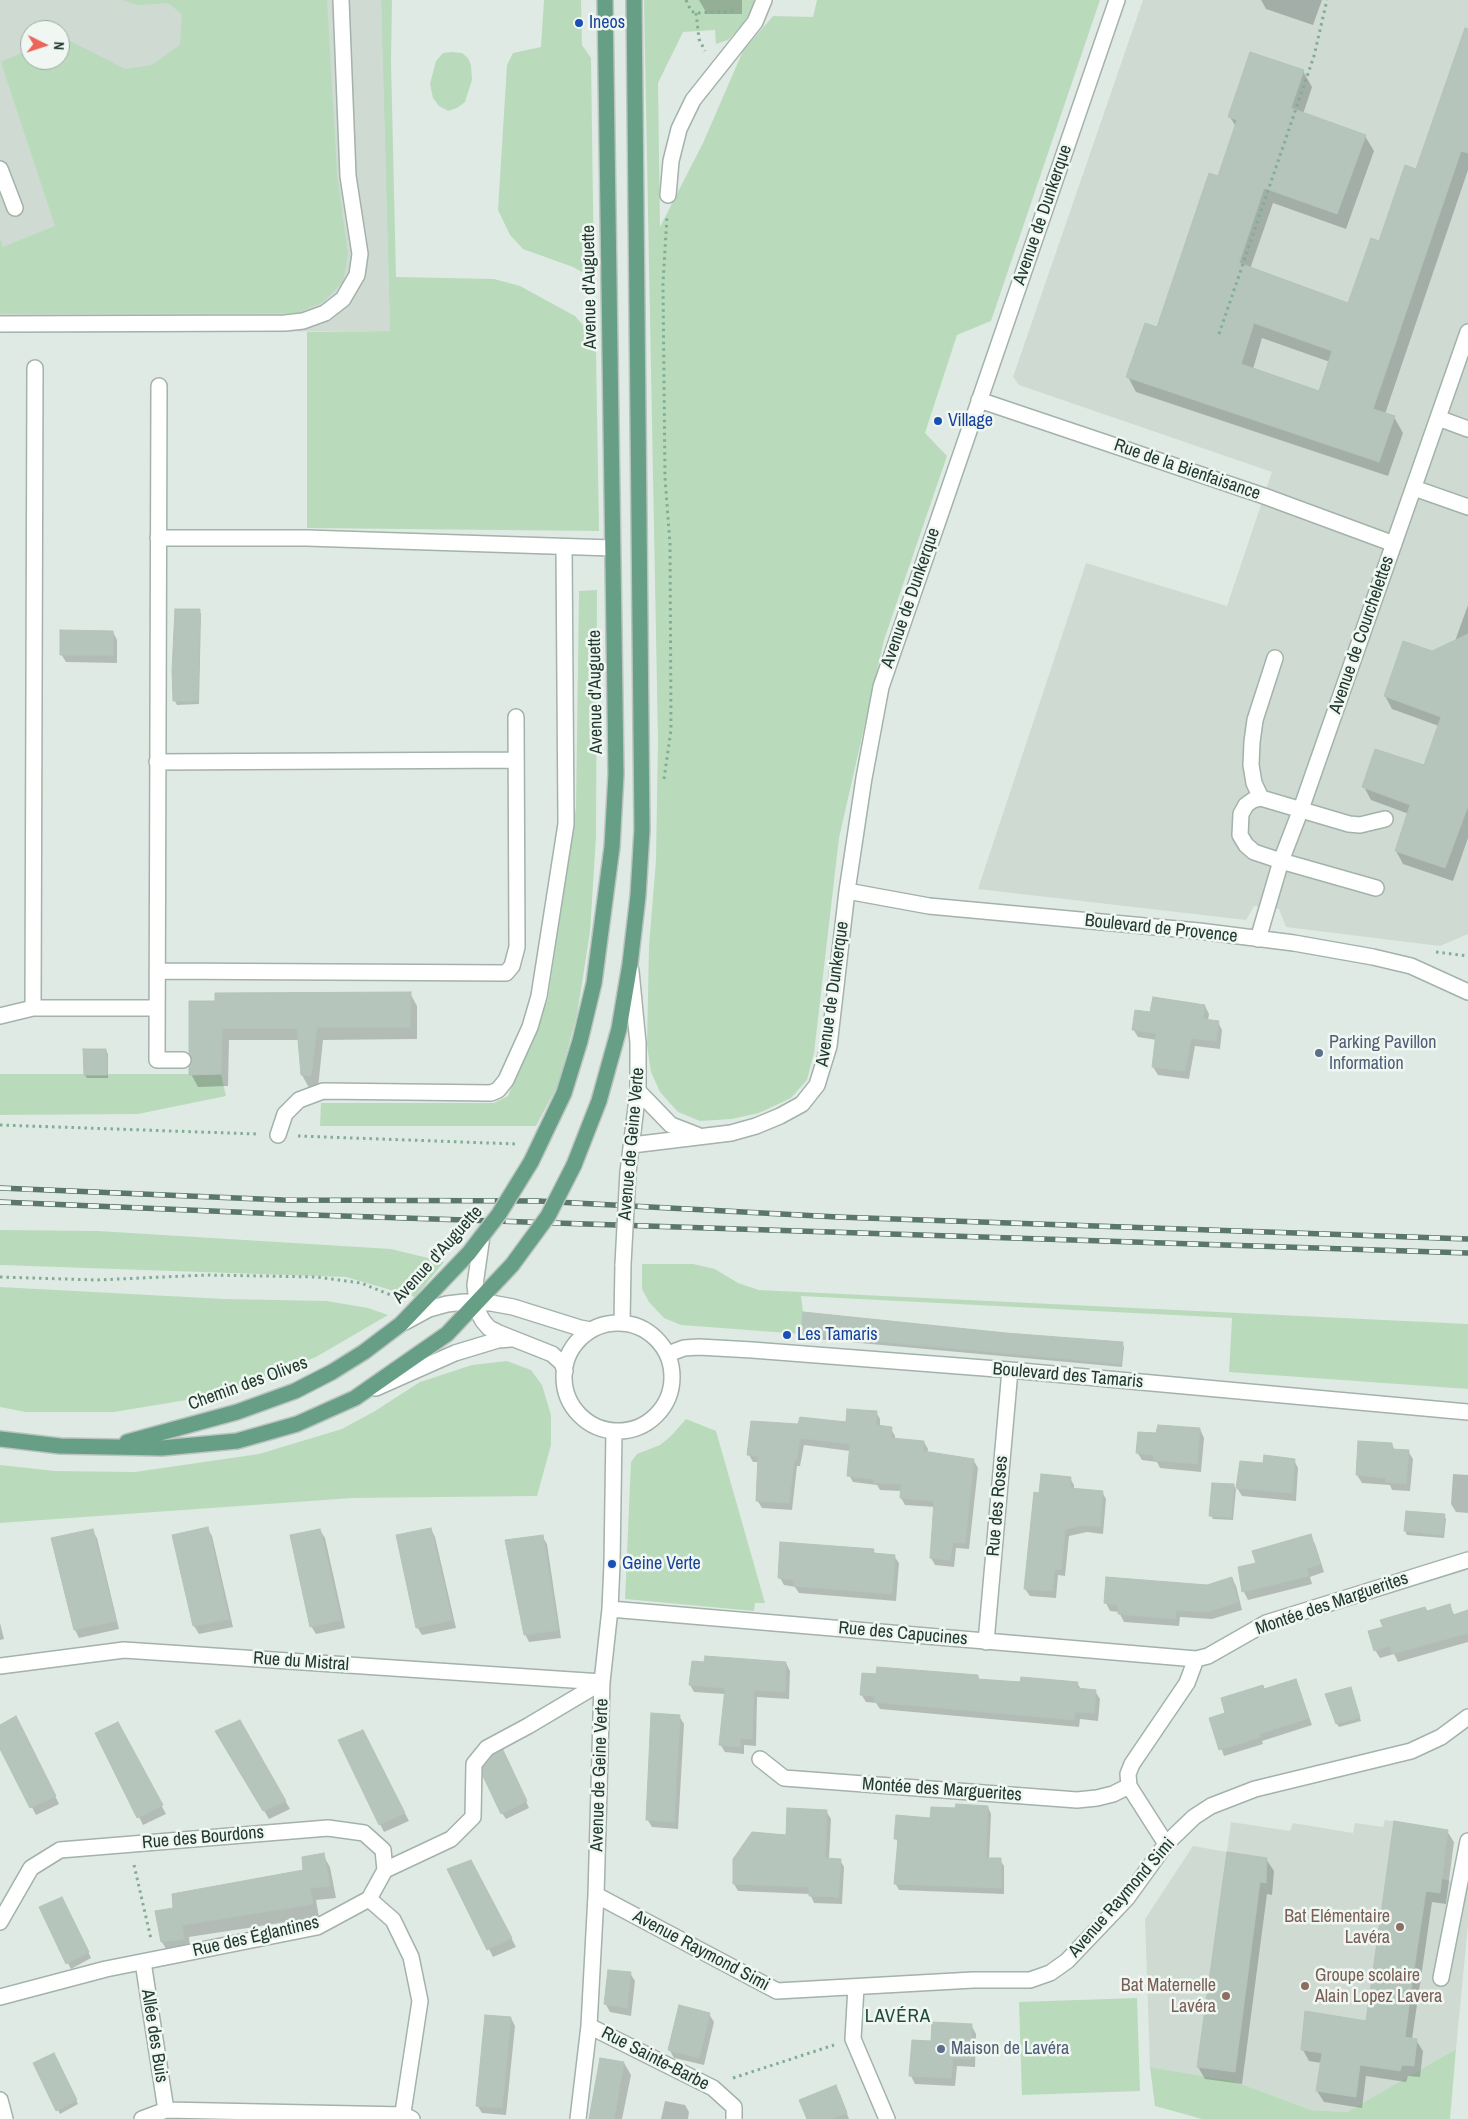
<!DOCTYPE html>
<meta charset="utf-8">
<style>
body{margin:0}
#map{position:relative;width:1468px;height:2119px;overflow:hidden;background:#e0eae4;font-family:"Archivo Narrow",sans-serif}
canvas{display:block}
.north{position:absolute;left:20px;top:20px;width:50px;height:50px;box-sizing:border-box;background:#f0f7f2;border:1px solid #9daba4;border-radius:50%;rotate:94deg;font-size:14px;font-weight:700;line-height:20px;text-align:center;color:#213a2f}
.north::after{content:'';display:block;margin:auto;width:18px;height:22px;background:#ed645b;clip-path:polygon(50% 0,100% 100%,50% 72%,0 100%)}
</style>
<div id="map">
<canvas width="1468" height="2119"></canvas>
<div class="north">N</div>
</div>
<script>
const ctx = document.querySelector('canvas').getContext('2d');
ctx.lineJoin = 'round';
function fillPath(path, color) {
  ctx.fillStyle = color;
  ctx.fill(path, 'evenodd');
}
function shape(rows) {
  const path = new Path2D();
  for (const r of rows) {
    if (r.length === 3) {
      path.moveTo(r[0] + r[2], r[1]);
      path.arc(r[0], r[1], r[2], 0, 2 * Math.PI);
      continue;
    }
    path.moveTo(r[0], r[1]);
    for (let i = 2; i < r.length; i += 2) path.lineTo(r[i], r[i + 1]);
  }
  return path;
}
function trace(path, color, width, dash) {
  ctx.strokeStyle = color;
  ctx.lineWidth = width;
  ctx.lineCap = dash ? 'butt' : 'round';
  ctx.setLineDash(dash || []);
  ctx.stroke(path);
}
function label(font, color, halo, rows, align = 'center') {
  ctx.font = font + ' "Archivo Narrow",sans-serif';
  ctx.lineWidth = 5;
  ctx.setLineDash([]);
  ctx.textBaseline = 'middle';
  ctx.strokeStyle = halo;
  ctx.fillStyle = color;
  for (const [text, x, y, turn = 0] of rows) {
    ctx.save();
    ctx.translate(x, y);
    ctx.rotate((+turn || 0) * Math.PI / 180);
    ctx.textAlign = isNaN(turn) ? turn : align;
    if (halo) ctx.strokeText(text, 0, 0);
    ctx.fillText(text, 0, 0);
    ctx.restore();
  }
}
fillPath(shape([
 [0,0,381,0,390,331,0,333],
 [30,30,60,30,60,60,30,60],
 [1143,0,1468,0,1468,934,1440,946,1286,927,1279,909,1267,908,1254,906,1246,920,978,889,1086,563,1227,606,1272,472,1019,385,1013,377],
 [1385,1820,1448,1830,1442,1879,1468,1884,1468,1924,1456,2049,1347,2112,1311,2110,1233,2081,1150,2067,1145,1919,1193,1846,1227,1852,1231,1822,1290,1831,1293,1823,1353,1833,1355,1823,1383,1827]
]), '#cedad2');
fillPath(shape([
 [122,0,327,0,337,174,348,254,343,282,323,302,297,313,0,314,0,238,3,247,55,226,1,62,30,49,30,60,60,60,60,41,72,42,125,69,152,65,180,45,182,14,168,3,138,5],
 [381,0,392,0,391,61,396,277,494,279,520,286,575,316,588,331,596,350,599,531,307,528,307,332,390,331],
 [544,0,581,0,582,45,591,58,594,275,589,276,573,267,523,249,510,235,498,210,507,65,513,53,541,47],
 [644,0,755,0,755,4,743,24,728,40,716,44,715,30,683,32,658,83,660,227,703,143,743,51,773,16,813,17,817,0,1100,0,991,321,957,335,925,433,947,456,884,640,839,838,814,1053,807,1080,791,1098,759,1113,732,1119,700,1121,678,1112,660,1092,651,1072,647,1045,649,946,656,860,658,741],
 [452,52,462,53,468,58,471,65,472,80,465,102,457,108,448,111,439,106,433,98,430,84,436,61,443,53],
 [597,590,596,837,590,932,577,1015,558,1085,536,1126,320,1126,321,1103,494,1103,508,1096,548,999,576,807,579,591],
 [0,1074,221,1074,226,1096,138,1114,0,1115],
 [0,1230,98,1231,391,1249,444,1262,415,1297,346,1277,0,1265],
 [642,1264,693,1264,715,1269,738,1283,759,1290,1468,1324,1468,1389,1229,1372,1232,1318,801,1296,803,1312,801,1334,681,1325,664,1318,649,1302,642,1289],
 [0,1287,224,1299,327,1301,368,1308,388,1315,316,1357,223,1394,114,1412,26,1412,0,1407],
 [507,1361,531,1370,542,1385,551,1415,551,1445,537,1496,352,1498,0,1523,0,1465,55,1471,135,1472,259,1454,342,1429,375,1411,420,1382,472,1365],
 [686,1419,716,1431,765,1603,755,1603,754,1611,625,1599,631,1462,637,1454,660,1445,670,1437],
 [1137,1998,1140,2091,1022,2095,1019,2002],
 [1456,2049,1450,2119,1202,2119,1155,2106,1150,2067,1233,2081,1311,2110,1347,2112]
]), '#b9dbbc');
fillPath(shape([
 [699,0,742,0,742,14,707,14],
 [1261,0,1322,0,1313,25,1266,9],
 [1468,59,1468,170,1385,414,1394,417,1403,433,1388,476,1136,392,1128,377,1157,328,1218,177,1236,127,1230,117,1303,71,1312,87,1303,114,1365,136,1374,151,1346,229,1273,203,1250,269,1349,304,1416,170],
 [1262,338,1330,362,1319,392,1253,369],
 [1468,605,1468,838,1453,881,1403,864,1396,851,1409,814,1371,800,1364,787,1425,767,1439,726,1392,709,1385,696,1432,653,1455,641],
 [199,611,201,614,199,704,177,705,175,701,173,670],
 [113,632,117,640,117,663,66,662,61,654],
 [410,993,417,1006,417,1039,323,1040,318,1088,309,1088,302,1075,299,1040,229,1040,228,1086,198,1087,191,1074,216,1002],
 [1205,1006,1209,1014,1208,1021,1218,1022,1222,1030,1220,1049,1195,1046,1189,1079,1158,1075,1153,1067,1157,1040,1138,1037,1133,1029,1151,1013],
 [106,1050,108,1054,108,1078,87,1078,85,1075],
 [804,1313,1006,1334,1122,1343,1124,1347,1122,1367,805,1338,802,1334],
 [876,1412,880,1419,880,1427,891,1429,895,1436,895,1440,924,1442,928,1449,927,1453,974,1461,978,1468,969,1549,956,1548,954,1567,935,1565,931,1558,935,1507,905,1505,901,1498,901,1491,880,1490,877,1485,853,1482,849,1475,850,1451,804,1445,800,1466,797,1466,792,1510,762,1508,757,1500,759,1462,753,1462,749,1455,800,1425,847,1424],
 [1200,1429,1204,1438,1201,1472,1160,1468,1157,1462,1142,1460,1137,1452,1157,1434],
 [1392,1444,1395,1451,1408,1451,1413,1459,1410,1491,1392,1490,1390,1485,1362,1483,1357,1475],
 [1294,1460,1298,1468,1296,1501,1242,1496,1237,1488,1264,1464],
 [1453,1474,1468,1475,1468,1513,1456,1512,1451,1504],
 [1070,1478,1074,1485,1074,1490,1102,1492,1106,1499,1103,1534,1087,1532,1069,1536,1065,1576,1058,1575,1056,1598,1030,1596,1025,1589,1040,1494],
 [1234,1486,1236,1489,1233,1520,1213,1519,1211,1515],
 [1444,1515,1446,1519,1444,1538,1407,1535,1405,1531],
 [207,1528,212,1536,233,1627,199,1634,194,1626],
 [431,1529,435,1537,456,1628,422,1635,417,1627],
 [92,1530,97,1538,119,1629,79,1638,75,1630],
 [320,1530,325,1538,345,1628,316,1634,311,1626],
 [542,1536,547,1544,561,1638,529,1642,525,1634],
 [1310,1536,1315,1544,1324,1572,1310,1577,1312,1584,1248,1600,1244,1592,1240,1568,1257,1564],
 [873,1550,876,1554,894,1556,899,1563,896,1601,799,1593,795,1587,784,1585,780,1578],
 [1232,1578,1236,1586,1242,1610,1212,1619,1180,1617,1179,1626,1124,1622,1119,1612,1110,1611,1106,1603,1207,1586],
 [1449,1606,1455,1616,1468,1612,1468,1642,1398,1662,1394,1654,1380,1658,1375,1650,1384,1628],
 [0,1623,4,1639,0,1640],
 [786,1663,790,1671,789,1699,757,1697,756,1746,744,1745,744,1754,725,1752,720,1744,725,1694,694,1692,690,1685],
 [978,1676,980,1681,1021,1684,1077,1683,1081,1689,1095,1691,1100,1699,1098,1721,1080,1719,1079,1727,880,1709,876,1703,866,1702,861,1694],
 [1296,1681,1312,1725,1262,1741,1263,1744,1224,1756,1211,1719,1226,1714,1263,1686,1265,1690],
 [1352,1692,1361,1721,1339,1727,1337,1724],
 [679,1716,684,1724,678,1829,652,1827,647,1819],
 [239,1721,290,1809,269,1819,217,1732],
 [117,1723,166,1814,143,1825,139,1817],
 [0,1726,21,1726,59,1804,36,1815,0,1746],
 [367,1739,409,1821,384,1832,380,1824],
 [507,1758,529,1808,506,1819,502,1813],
 [988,1807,991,1814,989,1859,1000,1860,1004,1866,1004,1894,899,1890,895,1883,898,1843,896,1838,931,1819,956,1809],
 [826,1811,831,1819,829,1859,840,1860,844,1867,842,1904,814,1903,810,1894,738,1891,734,1884,788,1837],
 [1447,1831,1454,1842,1446,1904,1432,1902,1412,2039,1416,2040,1423,2051,1420,2077,1408,2076,1406,2082,1366,2076,1362,2108,1324,2102,1317,2091,1322,2063,1309,2061,1303,2050,1367,2022],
 [323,1855,330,1867,336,1898,316,1900,319,1917,189,1937,190,1951,169,1954,162,1942,156,1912,175,1909,305,1871],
 [1266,1859,1274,1871,1272,1895,1267,1894,1242,2084,1205,2079,1198,2067],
 [475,1869,516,1947,493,1957,449,1870],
 [65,1904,91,1958,71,1969,40,1908],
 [630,1973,635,1981,631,2016,610,2012,605,2003],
 [709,2014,714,2022,704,2065,674,2058,669,2049],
 [511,2018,515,2026,506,2115,482,2113,477,2105],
 [971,2025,976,2034,975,2067,957,2066,955,2086,915,2084,911,2076,932,2042],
 [56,2058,78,2104,60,2114,58,2110],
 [624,2063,631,2075,622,2119,590,2119],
 [840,2094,849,2119,808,2119],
 [665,2101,685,2105,689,2112,688,2119,661,2119]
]), '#0003');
const building = shape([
 [1465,28,1468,29,1468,153,1461,151,1373,409,1395,416,1379,462,1126,377,1145,323,1157,327,1209,173,1218,176,1237,120,1228,117,1250,52,1304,70,1291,108,1366,135,1337,214,1264,188,1239,263,1348,303,1371,238,1379,241,1405,165,1416,169,1465,28],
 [1254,323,1332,351,1319,391,1241,364,1254,323],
 [175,609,200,609,198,701,173,701,172,671,175,609],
 [60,630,113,631,113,655,60,655,60,630],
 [1468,634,1468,806,1445,868,1395,851,1410,805,1362,787,1375,749,1424,765,1441,717,1384,696,1403,641,1432,651,1468,634],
 [411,992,410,1027,317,1027,311,1076,301,1075,297,1028,222,1028,221,1074,189,1075,189,1067,192,1060,189,1053,189,1001,215,1001,215,993,411,992],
 [1153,997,1205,1005,1203,1019,1219,1021,1216,1041,1191,1038,1185,1071,1152,1067,1156,1033,1132,1030,1135,1010,1150,1012,1153,997],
 [83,1049,106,1049,107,1075,84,1075,83,1049],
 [803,1312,1006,1333,1123,1342,1121,1364,801,1334,803,1312],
 [847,1409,877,1411,876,1425,892,1427,891,1438,924,1441,923,1451,974,1459,965,1543,953,1542,950,1560,930,1558,934,1501,900,1498,901,1484,874,1483,874,1479,847,1476,850,1444,800,1438,797,1459,794,1459,789,1503,756,1501,758,1456,747,1455,751,1421,798,1424,800,1417,846,1422,847,1409],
 [1158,1425,1200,1428,1197,1464,1154,1460,1154,1455,1136,1453,1138,1432,1156,1433,1158,1425],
 [1358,1441,1392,1443,1392,1449,1409,1450,1406,1484,1386,1482,1386,1478,1356,1475,1358,1441],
 [1264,1455,1295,1459,1292,1493,1236,1488,1240,1461,1263,1463,1264,1455],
 [1041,1474,1071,1477,1070,1488,1103,1491,1100,1527,1083,1525,1065,1529,1061,1569,1055,1569,1052,1591,1024,1589,1034,1492,1039,1493,1041,1474],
 [1212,1483,1234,1484,1231,1517,1209,1516,1212,1483],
 [1406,1511,1445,1514,1442,1535,1404,1531,1406,1511],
 [208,1527,229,1619,193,1626,172,1535,208,1527],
 [431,1528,452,1620,416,1628,396,1535,431,1528],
 [93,1529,116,1621,74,1630,51,1538,93,1529],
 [320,1529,341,1620,310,1627,290,1535,320,1529],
 [1311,1534,1320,1564,1306,1569,1309,1576,1242,1592,1238,1567,1256,1563,1252,1551,1311,1534],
 [543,1535,558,1630,524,1635,505,1540,543,1535],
 [780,1542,874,1549,873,1553,895,1555,892,1594,794,1586,794,1580,778,1578,780,1542],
 [1106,1577,1207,1585,1232,1577,1238,1602,1207,1612,1176,1610,1175,1619,1118,1614,1118,1605,1104,1603,1106,1577],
 [1450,1604,1453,1615,1468,1610,1468,1633,1392,1654,1390,1646,1374,1651,1368,1631,1383,1627,1380,1620,1425,1607,1427,1611,1450,1604],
 [705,1656,786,1662,785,1692,754,1690,752,1739,740,1738,740,1747,719,1745,725,1688,689,1685,692,1661,704,1662,705,1656],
 [877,1667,978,1675,978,1679,1020,1682,1021,1677,1078,1682,1077,1688,1096,1690,1094,1713,1075,1712,1074,1720,874,1702,875,1696,860,1695,862,1673,876,1674,877,1667],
 [1296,1679,1309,1718,1259,1734,1261,1737,1219,1750,1209,1718,1225,1713,1221,1698,1263,1685,1264,1689,1296,1679],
 [1351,1687,1360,1717,1336,1724,1325,1694,1351,1687],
 [651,1713,680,1715,674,1822,646,1820,651,1713],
 [16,1716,56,1796,30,1808,0,1749,0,1725,16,1716],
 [240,1720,286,1801,263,1811,215,1731,240,1720],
 [118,1722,163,1805,137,1818,95,1733,118,1722],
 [363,1730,405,1813,379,1825,338,1740,363,1730],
 [503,1750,527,1801,501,1814,483,1776,483,1767,493,1755,503,1750],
 [956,1804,988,1806,986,1858,1001,1858,1001,1888,894,1884,898,1839,894,1839,896,1815,930,1818,931,1807,955,1808,956,1804],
 [787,1808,827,1810,825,1858,841,1859,838,1897,809,1896,809,1887,733,1884,733,1859,752,1832,786,1835,787,1808],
 [1394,1821,1448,1830,1440,1893,1426,1891,1413,1976,1405,2037,1417,2039,1414,2066,1402,2065,1400,2071,1360,2065,1356,2097,1316,2091,1322,2053,1301,2050,1305,2011,1366,2021,1394,1821],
 [1227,1852,1267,1858,1266,1883,1260,1882,1235,2072,1197,2067,1227,1852],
 [324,1853,330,1886,310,1888,313,1904,182,1925,184,1939,161,1942,155,1911,173,1908,172,1894,303,1870,302,1857,324,1853],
 [471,1860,512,1938,487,1950,447,1869,471,1860],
 [62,1897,89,1952,66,1964,39,1907,62,1897],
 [608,1970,631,1972,627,2008,604,2004,608,1970],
 [679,2005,710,2013,699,2058,668,2050,679,2005],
 [485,2015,511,2017,502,2108,476,2106,485,2015],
 [932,2022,972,2024,971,2059,953,2058,951,2078,909,2076,912,2040,931,2041,932,2022],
 [54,2053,77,2100,56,2111,33,2063,54,2053],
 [600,2058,624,2062,614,2119,589,2119,600,2058],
 [836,2085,847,2113,831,2119,807,2119,799,2100,836,2085]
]);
fillPath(building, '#b5c5bc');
trace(building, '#b3c4b9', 1);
const minor = shape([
 [0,169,15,208],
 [668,195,671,161,679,129,693,100,755,22,764,0],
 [0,324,285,323,303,321,325,313,343,299,357,275,360,254,348,176,341,0],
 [159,386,157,1060,183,1060],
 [979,400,1264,496,1394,544],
 [1438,418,1468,429],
 [1414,488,1468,507],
 [158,538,307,538,612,548],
 [1275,658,1255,720,1252,742,1251,765,1254,783,1261,798,1349,824,1360,825,1385,819],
 [157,762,516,760],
 [1261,798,1253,800,1246,805,1241,814,1240,835,1246,845,1254,852,1281,861,1376,888],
 [847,891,929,906,1199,931,1294,943,1373,957,1411,966,1468,992],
 [1258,939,1281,861,1301,809,1468,332],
 [157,971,506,973,512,966,517,947,516,717],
 [33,1008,35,368],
 [0,1016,33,1008,157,1008],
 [638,1091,671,1125,697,1135],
 [278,1135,285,1114,299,1100,323,1091,491,1093,498,1090,506,1080,530,1027,539,996,566,824,564,547],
 [632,1145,731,1133,756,1126,780,1116,802,1104,817,1085,829,1046,847,891,864,778,881,687,1117,0],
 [628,1172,638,1091,638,1043,631,971],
 [482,1236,475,1285,478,1312,483,1321,489,1328,499,1333,552,1354,562,1363,565,1371],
 [405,1322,429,1309,447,1304,464,1302,491,1303,513,1307,580,1328,591,1330],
 [622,1323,623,1264],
 [618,1377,54],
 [668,1354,684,1348,699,1347,752,1350,1010,1370,1468,1412],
 [376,1388,455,1353,498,1340,511,1339],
 [610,1609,1196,1659,1208,1656,1266,1623,1468,1560],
 [986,1642,1010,1370],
 [0,1666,124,1650,602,1682],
 [760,1759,784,1778,1077,1800,1097,1798,1113,1794,1129,1786],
 [1166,1844,1129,1786,1128,1774,1132,1764,1187,1683,1196,1659],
 [385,1870,451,1839,473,1817,474,1764,487,1748,528,1726,602,1682],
 [596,1895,777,1991,973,1980,1030,1980,1050,1973,1067,1961,1127,1898,1166,1844,1194,1817,1211,1806,1255,1789,1411,1751,1441,1737,1468,1717],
 [369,1899,393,1920,411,1957,420,2001,402,2119],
 [0,1922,31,1868,60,1850,328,1828,364,1833,383,1850,385,1870,369,1899],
 [143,1962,166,2110],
 [1441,1978,1468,1841],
 [856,1987,853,2039,887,2119],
 [0,1997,106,1969,317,1927,369,1899],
 [589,2026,713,2088,734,2107,734,2119],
 [0,2100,5,2119],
 [142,2119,166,2110,404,2115,412,2119],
 [578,2119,589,2026,596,1895,602,1682,610,1609,612,1564,614,1431]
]);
const major = shape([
 [531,1162,564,1093,580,1041,594,983,612,847,616,774,605,0],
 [574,1165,599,1101,619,1029,630,964,638,896,642,830,634,0],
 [0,1439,60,1446,162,1448,237,1441,297,1424,355,1398,447,1334,512,1265],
 [127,1442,237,1412,295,1391,332,1372,364,1352,401,1324,469,1253,482,1236]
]);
trace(minor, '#a3b2aa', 18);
trace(major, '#bcc4c1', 18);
trace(shape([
 [686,0,691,11,696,13,735,11],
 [696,13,699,39,705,51],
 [1219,334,1314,56,1327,0],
 [664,779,671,730,670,544,665,478,663,283,667,216],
 [1436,952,1468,956],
 [0,1125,257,1134],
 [298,1136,517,1144],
 [0,1277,97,1280,207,1275,317,1277,361,1283,398,1298],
 [134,1865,151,1939],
 [733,2078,834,2045]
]), '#81ad97', 3, [2.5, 4]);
trace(minor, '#fff', 15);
trace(major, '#669f85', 15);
const rail = shape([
 [0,1188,283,1200,538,1201,837,1217,1468,1239],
 [0,1202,282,1214,1468,1253]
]);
trace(rail, '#5b766a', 5.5);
trace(rail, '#f0f7f2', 4, [11]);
const minorBridge = shape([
 [623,1264,628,1172]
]);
const majorBridge = shape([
 [482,1236,499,1214,531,1162],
 [512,1265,548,1216,574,1165]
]);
trace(minorBridge, '#a3b2aa', 18, []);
trace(majorBridge, '#bcc4c1', 18, []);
trace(minorBridge, '#fff', 15);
trace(majorBridge, '#669f85', 15);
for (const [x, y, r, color] of [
 [579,23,5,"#1a4fb4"],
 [938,421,5,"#1a4fb4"],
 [1319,1053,5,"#5c6f8a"],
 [787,1335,5,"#1a4fb4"],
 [612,1564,5,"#1a4fb4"],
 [1400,1927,5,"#8d6e63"],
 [1305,1986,5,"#8d6e63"],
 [1226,1996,5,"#8d6e63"],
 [941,2049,5,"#5c6f8a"]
]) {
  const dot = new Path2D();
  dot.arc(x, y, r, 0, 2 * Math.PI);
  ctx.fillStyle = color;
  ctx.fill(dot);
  trace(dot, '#f0f7f2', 2);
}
label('18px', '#164399', '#f0f7f2', [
 ["Ineos",589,23],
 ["Village",948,421],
 ["Les Tamaris",797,1335],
 ["Geine Verte",622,1564]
], 'left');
label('18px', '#213a2f', '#f0f7f2', [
 ["Avenue de Dunkerque",1043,215,-71],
 ["Avenue d'Auguette",590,287,-91],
 ["Rue de la Bienfaisance",1187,470,19],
 ["Avenue de Dunkerque",911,598,-71],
 ["Avenue de Courchelettes",1362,635,-71],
 ["Avenue d'Auguette",596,692,-91],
 ["Boulevard de Provence",1161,929,6],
 ["Avenue de Dunkerque",833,994,-82],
 ["Avenue de Geine Verte",632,1144,-85],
 ["Avenue d'Auguette",438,1255,-48],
 ["Boulevard des Tamaris",1068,1376,5],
 ["Chemin des Olives",248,1384,-20],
 ["Rue des Roses",998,1506,-85],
 ["Montée des Marguerites",1332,1604,-19],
 ["Rue des Capucines",903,1634,5],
 ["Rue du Mistral",301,1662,4],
 ["Avenue de Geine Verte",600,1775,-88],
 ["Montée des Marguerites",942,1790,4],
 ["Rue des Bourdons",203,1838,-5],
 ["Avenue Raymond Simi",1122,1898,-49],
 ["Rue des Églantines",256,1937,-13],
 ["Avenue Raymond Simi",701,1951,28],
 ["Allée des Buis",154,2036,81],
 ["Rue Sainte-Barbe",655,2059,27]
]);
label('18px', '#4e5e75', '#f0f7f2', [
 ["Parking Pavillon",1329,1043],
 ["Information",1329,1064],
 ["Maison de Lavéra",951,2049]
], 'left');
label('18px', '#785e54', '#f0f7f2', [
 ["Bat Elémentaire",1390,1917],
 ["Lavéra",1390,1938],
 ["Groupe scolaire",1315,1976,"left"],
 ["Alain Lopez Lavera",1315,1997,"left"],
 ["Bat Maternelle",1216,1986],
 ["Lavéra",1216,2007]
], 'right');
ctx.letterSpacing = '1px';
label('19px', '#1e4b38', '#f0f7f2', [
 ["LAVÉRA",898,2017]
]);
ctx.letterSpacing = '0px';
</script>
